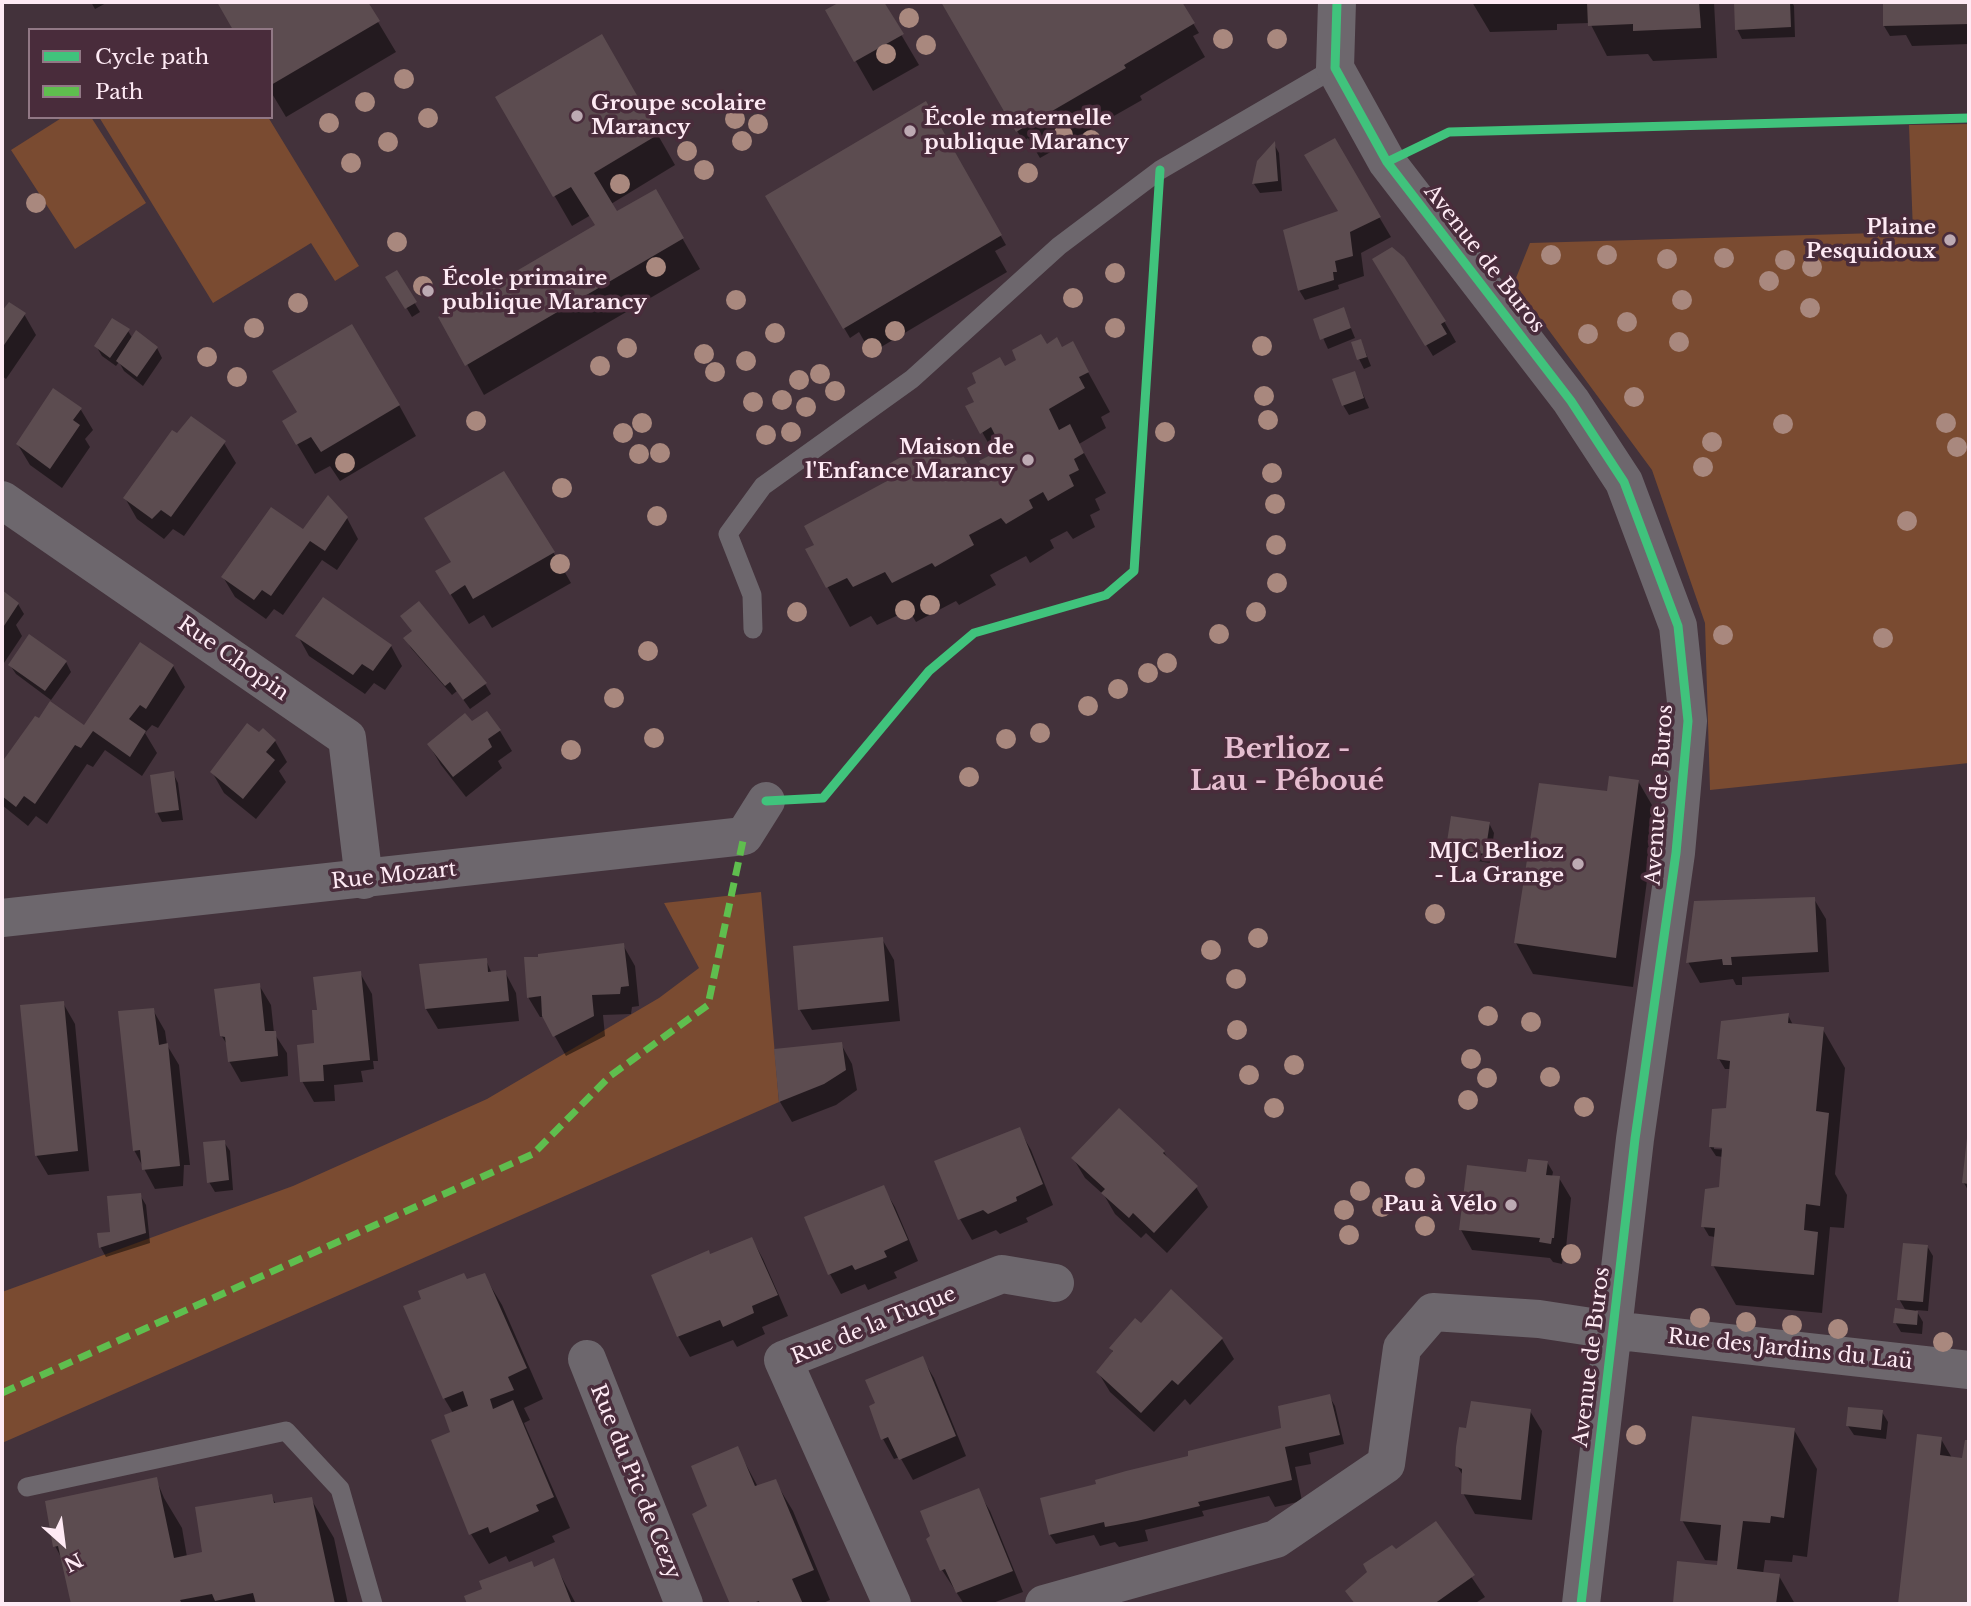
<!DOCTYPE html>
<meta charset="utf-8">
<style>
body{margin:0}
#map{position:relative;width:1971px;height:1606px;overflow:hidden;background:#43323b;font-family:"Libre Baskerville",serif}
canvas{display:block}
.frame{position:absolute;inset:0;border:4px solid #feeaf4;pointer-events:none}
.legend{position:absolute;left:28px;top:28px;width:245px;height:91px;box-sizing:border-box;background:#492c3b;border:2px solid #917885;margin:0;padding:9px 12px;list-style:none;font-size:21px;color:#feeaf4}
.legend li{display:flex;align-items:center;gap:14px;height:35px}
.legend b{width:35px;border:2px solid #917885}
.north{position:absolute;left:28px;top:1508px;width:70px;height:70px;-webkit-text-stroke:5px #492c3b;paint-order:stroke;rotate:152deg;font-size:19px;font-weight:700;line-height:28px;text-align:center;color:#feeaf4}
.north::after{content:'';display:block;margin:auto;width:24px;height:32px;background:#feeaf4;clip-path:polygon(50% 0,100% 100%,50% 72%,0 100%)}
</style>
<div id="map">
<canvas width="1971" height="1606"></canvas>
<div class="frame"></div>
<ul class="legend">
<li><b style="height:9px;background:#40c37c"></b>Cycle path</li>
<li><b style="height:9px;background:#5fbe4e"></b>Path</li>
</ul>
<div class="north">N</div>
</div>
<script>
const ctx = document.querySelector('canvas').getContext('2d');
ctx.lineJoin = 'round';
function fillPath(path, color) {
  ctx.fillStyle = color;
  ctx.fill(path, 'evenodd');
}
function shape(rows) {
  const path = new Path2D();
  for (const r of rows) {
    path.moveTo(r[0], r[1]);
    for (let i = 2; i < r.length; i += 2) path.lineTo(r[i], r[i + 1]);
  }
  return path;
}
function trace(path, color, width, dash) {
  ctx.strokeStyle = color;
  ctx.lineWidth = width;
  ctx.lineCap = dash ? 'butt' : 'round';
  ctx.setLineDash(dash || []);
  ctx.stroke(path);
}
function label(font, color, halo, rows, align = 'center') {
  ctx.font = font + ' "Libre Baskerville",serif';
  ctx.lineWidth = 7;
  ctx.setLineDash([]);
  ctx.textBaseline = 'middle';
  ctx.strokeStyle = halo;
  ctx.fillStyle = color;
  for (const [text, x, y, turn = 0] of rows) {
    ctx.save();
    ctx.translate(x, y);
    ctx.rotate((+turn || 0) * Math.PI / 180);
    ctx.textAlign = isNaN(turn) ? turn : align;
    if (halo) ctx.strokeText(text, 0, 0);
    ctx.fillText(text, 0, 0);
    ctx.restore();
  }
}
fillPath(shape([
 [63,117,91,117,146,203,75,249,11,150],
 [99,117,268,117,359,266,335,281,311,243,213,303],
 [1969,124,1969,763,1710,790,1705,623,1652,470,1514,283,1530,243,1913,232,1909,125],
 [761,892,779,1102,2,1443,2,1292,293,1186,487,1099,659,998,699,968,664,903]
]), '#7a4b31');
fillPath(shape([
 [91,2,108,2,95,9],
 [219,2,366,2,396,52,286,117,271,92,271,30,235,30],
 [843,2,882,2,919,65,873,91,827,11],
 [943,2,1180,2,1199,33,1193,36,1205,57,1140,96,1142,100,1040,158,1028,138,1023,141],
 [1472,2,1714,2,1717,58,1653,61,1648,54,1607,56,1590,23,1557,24,1557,30,1490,32],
 [1735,2,1792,2,1794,6,1795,37,1742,39,1737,29],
 [1884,2,1969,2,1969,44,1912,46,1906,35,1890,36,1884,26],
 [602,37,675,165,611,204,617,214,655,191,700,269,484,395,441,317,597,226,591,215,572,226,498,98],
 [925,103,1006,245,995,251,1007,272,871,353,859,332,850,338,767,197],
 [1334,141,1391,237,1361,253,1364,276,1338,285,1339,289,1305,300,1299,290,1340,212],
 [1274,144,1279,153,1282,191,1260,193,1254,184],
 [396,272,420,312,412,317,388,277],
 [1386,279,1444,321,1456,342,1433,356],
 [9,305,24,314,36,335,6,379,2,376,2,314],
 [1343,309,1355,338,1328,349,1315,320],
 [128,331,133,339,157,348,162,358,143,386,124,371,119,362,116,366,102,356,96,346],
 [1361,341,1371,366,1364,369,1359,359],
 [1072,343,1110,412,1101,417,1106,428,1079,444,1106,493,1095,499,1100,510,1090,515,1095,527,1073,539,1067,531,1050,540,1054,548,1030,563,1026,556,990,575,996,585,959,605,956,601,916,622,909,610,877,625,871,616,850,627,807,550,816,545,886,483,932,451,971,473,984,467,995,455,968,407,976,403,1005,369,1046,346,1062,349],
 [1354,373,1369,408,1349,415,1343,405],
 [53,391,81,410,93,430,85,439,90,447,62,488,30,465,18,445],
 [399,405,416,436,340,481,330,466,315,474,284,422],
 [224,443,236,463,184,536,173,529,164,539,137,519,125,498],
 [347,518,358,539,337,570,322,560,283,615,274,609,266,619,235,597,223,577,303,532],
 [553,552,571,583,492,628,484,615,469,624,437,572,452,563],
 [2,593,18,604,24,614,16,625,22,636,2,666],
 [298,636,391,646,402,666,385,690,374,683,365,694,309,656],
 [405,638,485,684,491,694,470,709,457,691,452,695,411,648],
 [66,662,71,672,51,700,16,674,10,665],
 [173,666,185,687,158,728,152,725,145,733,157,753,142,776,105,750,93,767,87,764,47,824,36,816,28,826,2,805,2,765,35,718,85,728],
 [477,730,500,731,512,751,498,761,502,768,466,797,441,765,429,745],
 [263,731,275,741,287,762,279,771,286,782,256,819,224,793,212,772],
 [173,773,178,783,183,820,162,822,157,812],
 [1638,781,1656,812,1633,987,1533,974,1516,943,1608,793],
 [1489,823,1494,833,1490,863,1453,857,1448,847],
 [1814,899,1826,919,1829,972,1742,977,1742,985,1736,985,1733,979,1700,983,1688,962],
 [882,939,894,960,900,1021,812,1030,800,1010,795,948],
 [623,945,635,966,639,1006,632,1007,631,1014,603,1015,605,1036,566,1056,544,1017,540,1017,528,997],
 [486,960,492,974,505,972,516,993,519,1021,438,1029,426,1009],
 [360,973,372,994,378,1061,373,1061,374,1069,361,1071,363,1082,334,1085,335,1101,314,1102,302,1081,316,1044,319,1011],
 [259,985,271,1005,274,1033,287,1053,288,1076,241,1082,229,1061,228,1046,221,1035],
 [63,1003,75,1024,89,1171,48,1175,36,1155],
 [153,1010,165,1031,167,1045,179,1065,190,1165,184,1165,183,1186,155,1189,134,1150],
 [1788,1015,1793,1025,1822,1028,1845,1068,1835,1174,1847,1195,1844,1228,1830,1227,1822,1313,1736,1305,1713,1265,1715,1237,1709,1236,1703,1226,1720,1189,1723,1157,1716,1156,1710,1147,1727,1109,1731,1069,1725,1069,1719,1059],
 [1714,1146,1731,1150,1714,1149],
 [841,1044,852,1064,857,1090,836,1105,792,1122,780,1102,776,1050],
 [1019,1129,1031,1150,1053,1205,1026,1218,1028,1222,1000,1234,996,1230,972,1240,960,1219,936,1162],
 [1969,1138,1969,1192,1964,1183],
 [224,1142,230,1151,233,1190,215,1192,209,1182],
 [1164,1152,1170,1162,1196,1187,1208,1207,1167,1253,1146,1233,1141,1238,1115,1214,1104,1195,1085,1178,1073,1158],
 [1547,1162,1553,1172,1552,1177,1559,1178,1571,1198,1565,1258,1563,1258,1562,1264,1553,1262,1550,1258,1472,1250,1461,1230],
 [883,1187,895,1207,918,1261,894,1272,897,1278,882,1284,868,1290,865,1284,841,1294,830,1274],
 [140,1195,146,1205,150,1243,106,1257,101,1248,99,1235,112,1233],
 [752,1239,763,1259,788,1316,762,1327,765,1334,737,1347,733,1340,690,1357,678,1336,654,1276],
 [1927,1246,1933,1256,1928,1311,1916,1310,1923,1322,1922,1334,1901,1332,1895,1322,1906,1311,1899,1299],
 [484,1275,502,1305,543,1399,524,1408,530,1420,524,1423,570,1528,552,1536,555,1542,509,1562,506,1556,489,1564,471,1534,452,1433,453,1413,444,1398,466,1281],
 [1141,1325,1222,1339,1234,1359,1190,1405,1185,1399,1154,1432,1110,1392,1098,1372,1113,1353,1111,1348],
 [922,1358,934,1378,966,1456,913,1480,900,1457,894,1459,883,1439],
 [1329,1396,1335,1406,1344,1444,1309,1453,1311,1464,1295,1467,1302,1501,1275,1507,1269,1496,1202,1511,1204,1516,1145,1530,1148,1541,1119,1547,1115,1542,1100,1546,1094,1535,1056,1544,1050,1535,1042,1499,1076,1491,1283,1430],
 [1530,1411,1542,1431,1532,1520,1475,1514,1463,1493,1464,1477,1457,1466,1468,1429],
 [1882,1412,1888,1422,1886,1439,1854,1435,1848,1426],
 [1794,1430,1817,1469,1807,1557,1793,1555,1792,1562,1765,1560,1763,1574,1779,1576,1795,1604,1675,1604,1674,1603,1718,1567,1719,1561,1705,1560,1682,1520],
 [1918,1436,1941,1439,1952,1458,1964,1460,1966,1441,1969,1442,1969,1604,1900,1604],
 [737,1448,758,1487,775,1481,793,1511,830,1600,821,1604,732,1604,694,1515,709,1507],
 [156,1479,164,1498,182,1528,187,1557,204,1553,271,1496,276,1504,311,1499,334,1538,348,1604,73,1604,62,1559,55,1546],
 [978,1491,990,1511,1023,1592,990,1604,964,1604,942,1570,928,1539],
 [1435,1524,1485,1597,1474,1604,1355,1604,1347,1592],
 [553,1561,576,1604,469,1604,466,1597]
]), '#0007');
fillPath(shape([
 [217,2,368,2,380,21,271,85,271,30,233,30],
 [840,2,884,2,904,34,854,62,825,10],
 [941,2,1182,2,1195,23,1124,65,1126,68,1016,132],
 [1587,2,1699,2,1701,28,1633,31,1633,24,1588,26],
 [1734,2,1790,2,1791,27,1735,30],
 [1883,2,1969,2,1969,24,1883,26],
 [602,34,659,134,594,173,617,211,656,189,684,238,465,366,438,317,595,225,571,187,553,197,495,97],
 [926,101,1002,235,843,329,765,196],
 [1335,138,1381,217,1350,232,1353,256,1335,261,1337,272,1333,272,1334,280,1298,291,1283,230,1338,211,1304,155],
 [1275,141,1278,181,1252,184,1257,161],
 [1392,247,1404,257,1446,321,1441,324,1447,334,1425,346,1372,259],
 [397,270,417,302,405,309,385,277],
 [9,302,26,313,2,348,2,311],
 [1344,307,1351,328,1320,340,1313,319],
 [112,318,130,329,110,358,94,346],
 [352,324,400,405,321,452,311,437,296,445,282,421,297,412,272,371],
 [136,330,158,347,137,377,116,361],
 [1041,334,1047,344,1057,337,1062,347,1073,341,1089,372,1079,377,1085,388,1049,409,1059,430,1070,424,1084,453,1074,459,1079,470,1069,475,1074,486,1048,501,1043,492,1029,500,1033,508,1006,524,1001,518,969,535,974,545,935,567,932,563,892,583,885,572,853,587,847,578,826,588,805,549,814,545,804,526,887,481,880,469,929,441,933,449,953,439,972,471,982,466,979,461,1002,449,991,427,980,434,965,406,974,402,967,388,976,383,972,373,1000,357,1005,366,1016,360,1012,350],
 [1361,339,1367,357,1357,360,1351,342],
 [1355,371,1364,398,1342,406,1332,379],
 [53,388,82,408,73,420,80,425,50,469,16,444],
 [191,416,226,441,171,517,161,510,152,519,123,498,172,430,177,433],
 [504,471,555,552,473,599,465,585,450,595,435,571,451,562,424,518],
 [328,495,348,517,325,551,310,541,271,596,262,590,254,600,221,577,271,507,303,529],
 [2,590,19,603,2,629],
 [323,597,392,645,373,671,362,664,353,675,295,636],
 [419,601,487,683,463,700,450,682,445,686,403,638,412,631,400,616],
 [29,634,67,661,45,691,8,665],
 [140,642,174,665,146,709,140,705,129,719,146,731,130,757,93,731,81,748,75,745,35,804,24,796,16,807,2,796,2,762,35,716,39,718,50,701,84,725],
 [487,711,501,730,488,739,492,747,453,777,427,744,465,713,472,721],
 [247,723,259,732,263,728,276,740,266,752,275,760,243,799,210,772],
 [174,771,179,810,155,813,150,775],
 [1609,776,1639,780,1616,958,1514,943,1539,783,1607,791],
 [1451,816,1490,822,1485,854,1446,848],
 [1815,897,1818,952,1731,957,1732,965,1723,965,1722,959,1686,963,1694,901],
 [883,937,889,1001,798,1010,793,946],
 [624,943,629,986,621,987,620,994,592,995,594,1016,553,1037,542,1016,541,996,527,998,524,957,538,957,538,954],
 [487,958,488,972,506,970,509,1001,425,1009,419,964],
 [361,971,370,1060,323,1065,324,1081,300,1082,297,1045,314,1043,312,1010,317,1010,313,977],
 [260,983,265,1031,276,1031,278,1056,228,1062,225,1037,220,1036,214,989],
 [64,1001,78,1151,35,1156,20,1005],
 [154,1008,159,1045,168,1043,180,1166,142,1170,140,1150,133,1151,118,1011],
 [1789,1013,1788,1023,1824,1027,1816,1111,1829,1113,1820,1206,1806,1204,1804,1230,1818,1232,1814,1275,1711,1266,1715,1228,1701,1227,1705,1189,1719,1187,1722,1148,1709,1147,1712,1109,1726,1108,1730,1061,1717,1059,1721,1021],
 [842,1042,846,1070,824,1084,779,1102,774,1049],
 [1119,1108,1165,1151,1163,1153,1198,1186,1154,1233,1133,1213,1129,1218,1101,1193,1105,1189,1071,1158],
 [1020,1127,1043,1184,1016,1197,1017,1201,988,1214,983,1210,958,1220,934,1161],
 [1967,1138,1969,1138,1969,1184,1962,1183],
 [225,1140,229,1180,207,1183,203,1142],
 [1528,1159,1548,1161,1546,1175,1560,1176,1554,1238,1552,1238,1551,1244,1539,1242,1540,1238,1459,1230,1467,1165,1526,1172],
 [884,1185,908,1240,884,1251,887,1257,870,1264,855,1270,852,1265,828,1275,804,1217],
 [141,1193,146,1233,99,1248,97,1233,110,1232,107,1196],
 [752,1237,778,1295,752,1306,754,1313,723,1327,720,1320,677,1337,651,1275,709,1250,710,1254],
 [1903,1243,1928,1245,1923,1302,1897,1300],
 [464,1273,467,1279,485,1273,527,1368,508,1377,514,1390,490,1399,493,1409,513,1400,554,1497,536,1505,539,1511,490,1533,488,1527,469,1535,431,1440,450,1432,444,1415,468,1406,463,1391,443,1399,403,1306,421,1299,418,1291],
 [1171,1289,1223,1338,1178,1385,1172,1380,1141,1413,1096,1372,1113,1351,1109,1348,1135,1318,1141,1323],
 [1895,1308,1918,1311,1917,1325,1893,1323],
 [923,1356,956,1436,899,1460,888,1437,881,1440,869,1406,875,1403,865,1380],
 [1330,1394,1340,1435,1285,1447,1292,1480,1198,1502,1200,1506,1137,1521,1105,1527,1104,1522,1049,1535,1040,1498,1096,1484,1095,1480,1126,1471,1188,1456,1188,1451,1281,1428,1278,1406],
 [1471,1401,1531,1409,1521,1500,1461,1494,1462,1469,1455,1466,1456,1447,1459,1427,1466,1428],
 [1848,1407,1883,1410,1881,1430,1846,1426],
 [1692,1416,1795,1428,1784,1518,1771,1516,1770,1523,1743,1521,1737,1569,1780,1574,1776,1604,1673,1603,1677,1561,1717,1565,1721,1525,1680,1521],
 [1917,1434,1942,1437,1940,1455,1962,1458,1965,1440,1969,1440,1969,1604,1898,1604],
 [738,1446,755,1486,776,1479,814,1570,792,1579,803,1604,760,1604,759,1601,750,1604,730,1604,692,1514,707,1506,691,1466],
 [157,1477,174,1558,202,1552,195,1507,272,1494,274,1503,312,1497,335,1604,256,1604,253,1593,215,1601,212,1594,180,1600,182,1604,71,1604,58,1546,53,1547,45,1501],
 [979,1488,1013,1571,956,1593,945,1569,940,1571,926,1539,930,1536,920,1511],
 [1436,1521,1475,1575,1434,1604,1355,1604,1345,1591,1367,1572,1363,1564,1392,1545,1396,1549],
 [554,1558,572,1604,467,1604,464,1596,482,1589,479,1581,532,1561,534,1567]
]), '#5c4c50');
trace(shape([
 [753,629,752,595,728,534,763,486,912,379,1059,246,1160,170,1335,68],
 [27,1487,286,1431,340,1489,373,1604]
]), '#6d676d', 19);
trace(shape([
 [1337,2,1335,68,1387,162,1571,401,1624,482,1678,626,1688,721,1676,853,1635,1139,1581,1604],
 [2,500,347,738,364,880],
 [2,918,744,836,766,801],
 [587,1359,684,1604],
 [892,1604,783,1360,1002,1274,1055,1283],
 [1044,1604,1276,1539,1386,1464,1402,1348,1433,1312,1539,1319,1611,1330,1969,1370]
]), '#6d676d', 38);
trace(shape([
 [2,1393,533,1154,610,1076,708,1005,744,836]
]), '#5fbe4e', 7, [14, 7]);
trace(shape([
 [1337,2,1335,68,1387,162,1571,401,1624,482,1678,626,1688,721,1676,853,1635,1139,1581,1604],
 [1387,162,1449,132,1969,118],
 [766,801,823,798,929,671,974,633,1106,595,1134,571,1160,170]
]), '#40c37c', 9);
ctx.fillStyle = '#a9887e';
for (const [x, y] of [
 [909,18],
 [1223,39],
 [1277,39],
 [926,45],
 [886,54],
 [404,79],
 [365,102],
 [428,118],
 [735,119],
 [329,123],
 [758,124],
 [1063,135],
 [1091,140],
 [742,141],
 [388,142],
 [687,151],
 [351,163],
 [704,170],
 [1028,173],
 [620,184],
 [36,203],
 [397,242],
 [1551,255],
 [1607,255],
 [1724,258],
 [1667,259],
 [1785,260],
 [656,267],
 [1812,267],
 [1115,273],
 [1769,281],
 [423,286],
 [1073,298],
 [736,300],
 [1682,300],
 [298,303],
 [1810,308],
 [1627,322],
 [254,328],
 [1115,328],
 [895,331],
 [775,333],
 [1588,334],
 [1679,342],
 [1262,346],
 [627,348],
 [872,348],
 [704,354],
 [207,357],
 [746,361],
 [600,366],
 [715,372],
 [820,374],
 [237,377],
 [799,380],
 [835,391],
 [1264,396],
 [1634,397],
 [782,400],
 [753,402],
 [806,407],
 [1268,420],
 [476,421],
 [642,423],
 [1946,423],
 [1783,424],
 [791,432],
 [1165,432],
 [623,433],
 [766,435],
 [1712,442],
 [1957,447],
 [660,453],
 [639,454],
 [345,463],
 [1703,467],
 [1272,473],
 [562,488],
 [1275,504],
 [657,516],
 [1907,521],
 [1276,545],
 [560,564],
 [1277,583],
 [930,605],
 [905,610],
 [797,612],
 [1256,612],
 [1219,634],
 [1723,635],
 [1883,638],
 [648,651],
 [1167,663],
 [1148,673],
 [1118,689],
 [614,698],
 [1088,706],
 [1040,733],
 [654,738],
 [1006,739],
 [571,750],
 [969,777],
 [1435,914],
 [1258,938],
 [1211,950],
 [1236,979],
 [1488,1016],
 [1531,1022],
 [1237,1030],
 [1471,1059],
 [1294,1065],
 [1249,1075],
 [1550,1077],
 [1487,1078],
 [1468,1100],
 [1584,1107],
 [1274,1108],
 [1415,1178],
 [1360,1191],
 [1382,1207],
 [1344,1210],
 [1425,1226],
 [1349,1235],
 [1571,1254],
 [1700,1318],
 [1746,1322],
 [1792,1325],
 [1838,1329],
 [1943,1342],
 [1636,1435]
]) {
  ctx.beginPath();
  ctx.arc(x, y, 10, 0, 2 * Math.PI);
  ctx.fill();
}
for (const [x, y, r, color] of [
 [577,116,7,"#bdaab3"],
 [910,131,7,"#bdaab3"],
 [1950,240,7,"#bdaab3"],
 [428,291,7,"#bdaab3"],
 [1028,460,7,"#bdaab3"],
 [1578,864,7,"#bdaab3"],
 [1511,1205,7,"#bdaab3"]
]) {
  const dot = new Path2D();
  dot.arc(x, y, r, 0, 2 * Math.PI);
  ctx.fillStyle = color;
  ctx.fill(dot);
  trace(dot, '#492c3b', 2.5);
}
label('bold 21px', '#feeaf4', '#492c3b', [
 ["Groupe scolaire",591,104,"left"],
 ["Marancy",591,128,"left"],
 ["École maternelle",924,119,"left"],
 ["publique Marancy",924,143,"left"],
 ["Plaine",1936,228],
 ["Pesquidoux",1936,252],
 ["École primaire",442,279,"left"],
 ["publique Marancy",442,303,"left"],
 ["Maison de",1014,448],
 ["l'Enfance Marancy",1014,472],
 ["MJC Berlioz",1564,852],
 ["- La Grange",1564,876],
 ["Pau à Vélo",1497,1205]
], 'right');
label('21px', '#feeaf4', '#492c3b', [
 ["Avenue de Buros",1484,259,52],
 ["Rue Chopin",233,659,35],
 ["Avenue de Buros",1660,795,-86],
 ["Rue Mozart",394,876,-6],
 ["Rue de la Tuque",874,1326,-22],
 ["Rue des Jardins du Laü",1790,1350,6],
 ["Avenue de Buros",1592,1357,-83],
 ["Rue du Pic de Cezy",635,1482,68]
]);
label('bold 28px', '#e5bed0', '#492c3b', [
 ["Berlioz -",1287,750],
 ["Lau - Péboué",1287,782]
]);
</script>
